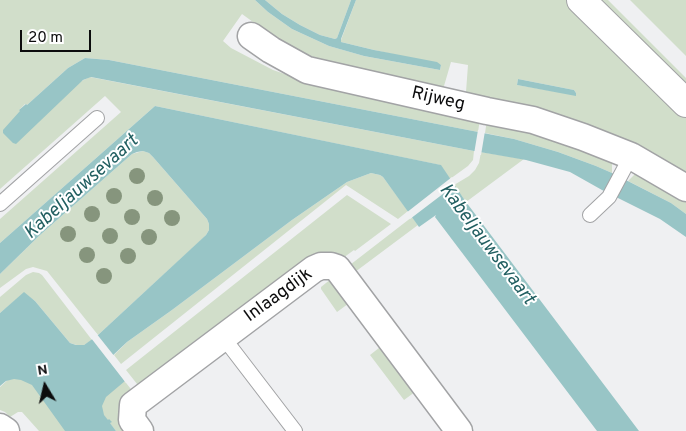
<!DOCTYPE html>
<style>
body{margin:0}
#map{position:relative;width:686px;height:431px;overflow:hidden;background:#eff0f2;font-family:Overpass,sans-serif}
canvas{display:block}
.north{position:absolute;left:20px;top:361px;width:50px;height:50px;-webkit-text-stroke:4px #fff;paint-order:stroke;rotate:351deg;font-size:14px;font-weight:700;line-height:20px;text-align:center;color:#0c0c0d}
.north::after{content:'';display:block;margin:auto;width:18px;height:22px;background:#0c0c0d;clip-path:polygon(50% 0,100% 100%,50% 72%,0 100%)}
.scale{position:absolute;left:20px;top:30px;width:71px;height:22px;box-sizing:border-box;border:2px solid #0c0c0d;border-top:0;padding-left:6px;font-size:15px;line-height:18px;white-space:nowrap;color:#0c0c0d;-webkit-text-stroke:4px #fff;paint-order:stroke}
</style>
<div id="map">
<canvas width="686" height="431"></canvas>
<div class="north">N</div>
<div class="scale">20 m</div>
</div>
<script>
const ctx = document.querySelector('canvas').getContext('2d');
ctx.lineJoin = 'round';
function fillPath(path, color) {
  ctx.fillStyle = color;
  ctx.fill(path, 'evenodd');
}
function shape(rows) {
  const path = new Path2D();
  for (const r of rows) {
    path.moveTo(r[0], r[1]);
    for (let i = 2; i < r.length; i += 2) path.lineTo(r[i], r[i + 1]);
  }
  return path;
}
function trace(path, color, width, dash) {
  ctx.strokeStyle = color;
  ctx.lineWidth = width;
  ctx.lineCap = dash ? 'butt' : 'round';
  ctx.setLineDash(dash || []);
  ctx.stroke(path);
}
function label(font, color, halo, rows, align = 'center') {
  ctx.font = font + ' Overpass,sans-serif';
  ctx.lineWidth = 4;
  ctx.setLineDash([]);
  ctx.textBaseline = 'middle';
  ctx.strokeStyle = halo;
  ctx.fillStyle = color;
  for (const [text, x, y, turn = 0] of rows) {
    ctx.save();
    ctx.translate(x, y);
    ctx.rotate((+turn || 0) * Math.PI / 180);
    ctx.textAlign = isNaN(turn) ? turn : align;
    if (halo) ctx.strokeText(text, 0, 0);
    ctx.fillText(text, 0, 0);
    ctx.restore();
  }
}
fillPath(shape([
 [0,0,255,0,268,12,292,29,329,46,364,56,440,70,441,65,374,50,341,42,341,40,356,0,570,0,686,116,686,180,475,99,466,92,468,65,451,62,444,86,441,88,360,71,315,58,275,38,242,14,223,41,231,48,273,70,323,87,404,99,480,119,478,132,109,60,85,58,68,68,27,105,25,104,19,110,90,77,474,151,473,160,468,166,450,179,440,165,155,106,0,243,0,219,121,112,105,96,0,189],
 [518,79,574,90,576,93,576,95,517,85],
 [265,0,351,0,337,38,335,39,320,35,300,25,282,14],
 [601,0,608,0,686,78,686,85],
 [630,0,686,0,686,56],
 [493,118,612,160,612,173,596,166,558,152,514,139,485,133,487,120],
 [143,151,149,153,153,157,207,219,209,224,209,230,206,235,200,241,98,335,47,271,33,267,26,269,0,288,0,274,40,235,132,154],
 [481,152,524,159,466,202,454,185,469,176,475,170,479,163],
 [637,172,686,197,686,214,671,203,628,181],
 [371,173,380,175,383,177,408,211,398,219,346,185,121,364,114,355,127,342,172,310,292,220,347,182],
 [347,195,391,224,355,251,354,250,343,258,141,389,126,370],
 [412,217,418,225,355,272,346,268],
 [33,272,39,273,42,275,92,340,84,345,80,346,70,343,35,301,24,293,0,313,0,297,26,275],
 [331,279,352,301,337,312,321,289,321,287],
 [384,344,419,389,404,400,370,355],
 [108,360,134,393,129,431,116,431,93,402],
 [13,375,30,379,70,431,39,431,22,412,18,412,10,417,5,412,0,410,0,387]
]), '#d1deca');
fillPath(shape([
 [255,0,265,0,282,14,300,25,320,35,335,39,337,38,351,0,356,0,341,39,341,42,374,50,437,62,441,65,440,70,364,56,329,46,292,29,268,12],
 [85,58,109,60,514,139,558,152,596,166,612,173,671,203,686,214,686,237,660,219,602,190,570,172,526,160,474,151,91,77,83,80,16,144,13,143,3,133,3,130,20,111,19,110,26,104,27,105,68,68],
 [518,79,574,90,576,93,576,96,517,85],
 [155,106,441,165,466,202,639,431,597,431,435,217,436,215,419,227,383,177,380,175,371,173,347,182,292,220,172,310,127,342,109,359,125,381,106,397,102,406,104,415,108,420,109,419,112,422,110,423,116,431,65,431,32,385,21,380,14,379,6,381,0,386,0,313,24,292,35,301,70,343,76,345,84,345,98,335,206,235,209,230,209,224,207,219,153,157,149,153,143,151,137,152,132,154,40,235,0,274,0,243]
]), '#98c5c6');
fillPath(shape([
 [478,130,485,131,481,155,474,154],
 [452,177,456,184,410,219,406,213],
 [96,333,115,357,112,360,127,379,126,383,91,338]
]), '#eff0f2');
const lane = shape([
 [0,204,97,118],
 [590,215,609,197,631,156],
 [223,337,295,431]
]);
const street = shape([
 [251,36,271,50,307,70,487,111,533,120,583,137,631,156,686,188],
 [0,427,6,431],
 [140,431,132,420,133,405,314,269,321,266,331,266,337,268,459,431]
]);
const secondary = shape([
 [581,0,686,103]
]);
trace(lane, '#a2a3a5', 16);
trace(street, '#a2a3a5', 29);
trace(secondary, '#a2a3a5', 30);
trace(lane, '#fff', 14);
trace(street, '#fff', 26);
trace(secondary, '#fff', 28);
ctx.fillStyle = '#86957d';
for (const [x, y] of [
 [137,176],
 [114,196],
 [155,198],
 [92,214],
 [132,217],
 [172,218],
 [68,234],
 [110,236],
 [149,237],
 [87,255],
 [128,256],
 [104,276]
]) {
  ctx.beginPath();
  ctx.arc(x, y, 8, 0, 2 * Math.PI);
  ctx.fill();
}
label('18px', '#0c0c0d', '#fff', [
 ["Rijweg",438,100,13],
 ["Inlaagdijk",279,296,-36]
]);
label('italic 19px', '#225f61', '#fff', [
 ["Kabeljauwsevaart",82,188,-42],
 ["Kabeljauwsevaart",486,245,53]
]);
</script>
